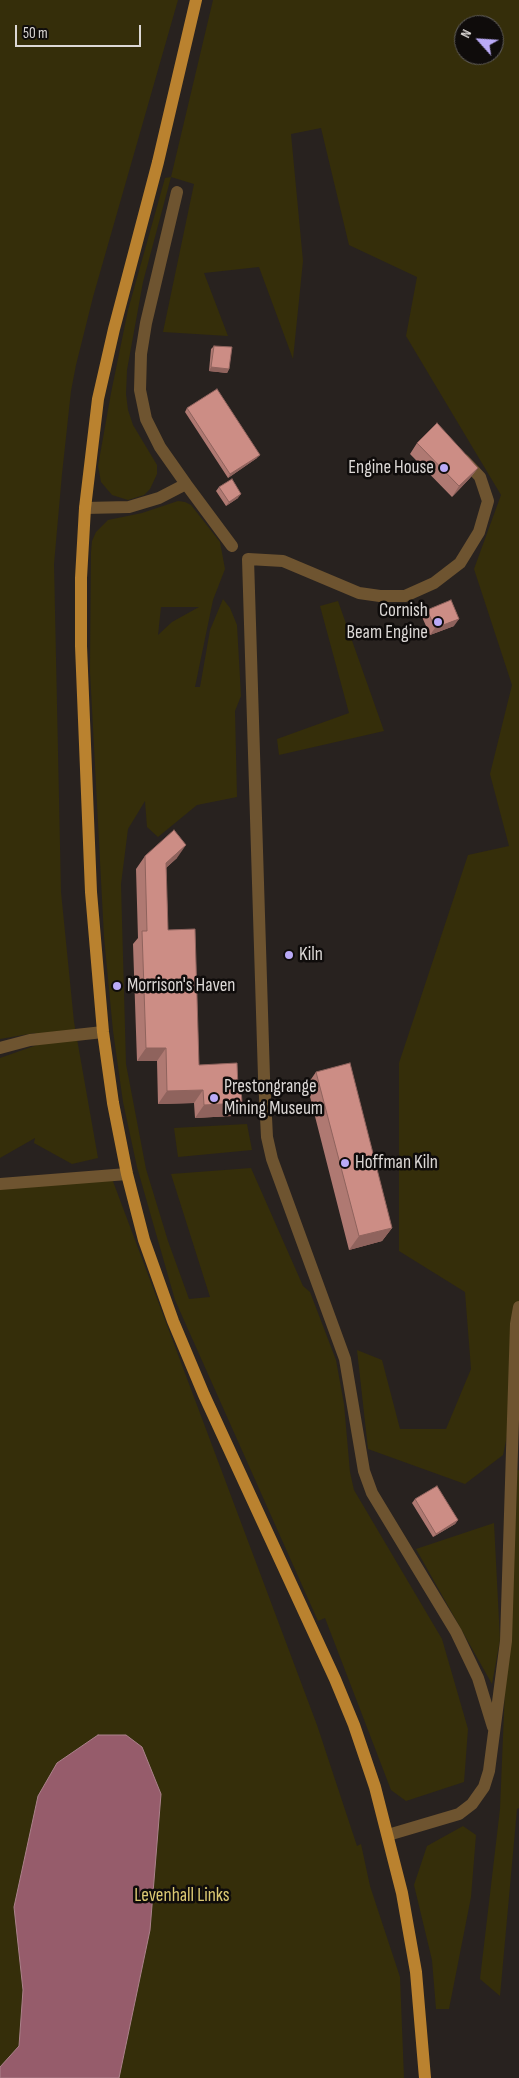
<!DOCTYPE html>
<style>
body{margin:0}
#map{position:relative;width:519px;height:2078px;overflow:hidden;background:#28221f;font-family:"Sofia Sans Condensed",sans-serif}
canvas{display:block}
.north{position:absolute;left:454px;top:15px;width:50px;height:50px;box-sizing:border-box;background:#0f0c0b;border:1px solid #615e5c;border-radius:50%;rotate:296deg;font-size:14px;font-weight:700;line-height:20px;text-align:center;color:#dcd8d6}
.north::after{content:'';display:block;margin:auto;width:18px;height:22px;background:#baaaf7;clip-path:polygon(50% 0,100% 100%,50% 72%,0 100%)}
.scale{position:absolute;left:15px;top:25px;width:126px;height:22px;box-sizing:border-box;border:2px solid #dcd8d6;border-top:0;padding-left:6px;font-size:15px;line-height:18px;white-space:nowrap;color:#dcd8d6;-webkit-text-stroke:4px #0f0c0b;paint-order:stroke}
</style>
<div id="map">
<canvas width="519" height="2078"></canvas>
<div class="north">N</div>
<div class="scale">50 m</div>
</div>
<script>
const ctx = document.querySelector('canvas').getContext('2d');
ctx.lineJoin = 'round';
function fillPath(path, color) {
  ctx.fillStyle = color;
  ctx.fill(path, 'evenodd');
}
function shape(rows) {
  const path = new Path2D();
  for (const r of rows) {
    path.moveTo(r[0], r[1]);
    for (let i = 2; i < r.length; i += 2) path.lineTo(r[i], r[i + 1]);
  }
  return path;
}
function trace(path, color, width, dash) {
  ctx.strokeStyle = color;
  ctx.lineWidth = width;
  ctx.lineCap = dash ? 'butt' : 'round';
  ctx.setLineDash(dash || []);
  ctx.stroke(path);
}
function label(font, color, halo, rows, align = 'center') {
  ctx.font = font + ' "Sofia Sans Condensed",sans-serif';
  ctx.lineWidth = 5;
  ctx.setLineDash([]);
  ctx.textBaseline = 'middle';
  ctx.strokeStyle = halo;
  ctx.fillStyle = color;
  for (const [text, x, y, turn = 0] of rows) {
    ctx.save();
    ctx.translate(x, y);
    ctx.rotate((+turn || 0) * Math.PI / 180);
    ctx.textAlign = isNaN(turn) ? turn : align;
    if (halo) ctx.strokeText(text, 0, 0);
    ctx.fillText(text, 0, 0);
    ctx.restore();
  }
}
fillPath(shape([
 [0,0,178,0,93,297,76,365,71,391,62,474,54,564,61,892,74,1022,98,1158,72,1164,34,1143,35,1138,0,1158,0,1058,37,1045,35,1033,0,1039],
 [213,0,519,0,519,1379,503,1455,465,1484,368,1449,357,1350,382,1360,400,1429,446,1429,471,1369,465,1292,399,1251,399,1063,468,855,509,846,490,774,512,685,474,569,501,495,406,336,417,277,349,245,321,128,291,134,303,261,293,359,259,267,204,273,228,336,163,332,194,184,171,177,143,282,127,370,126,394,128,410,133,425,157,465,157,474,150,489,144,495,128,500,112,495,101,482,98,466,111,393,128,310,165,178,171,177],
 [464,25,494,25,494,55,464,55],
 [178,501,185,502,191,505,220,542,225,569,213,600,195,687,200,687,210,630,223,599,230,608,237,625,241,696,235,711,237,797,197,805,158,837,147,827,145,801,128,829,121,884,126,1064,146,1169,168,1241,189,1299,210,1297,171,1174,251,1168,303,1286,310,1292,336,1360,344,1404,350,1472,354,1490,442,1639,468,1729,464,1782,406,1801,391,1790,325,1618,318,1621,175,1300,137,1167,123,1102,113,1031,104,937,90,671,91,552,92,541,96,532,108,520,142,513],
 [161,607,199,607,172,622,158,635],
 [338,601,384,731,279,755,277,739,349,713,320,606],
 [247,1124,252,1150,178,1157,174,1128],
 [111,1176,317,1725,357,1846,361,1844,370,1886,400,1977,404,2078,0,2078,0,1188],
 [519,1470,519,1808,517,1809,500,1996,480,1979,500,1809,514,1471],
 [494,1523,500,1640,492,1684,416,1549],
 [463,1826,476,1835,471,1897,449,2009,436,2009,432,1960,414,1885,427,1846]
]), '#352e0a');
const water = shape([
 [98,1735,126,1735,142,1747,161,1794,150,1930,119,2078,0,2078,0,2067,19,2046,23,1990,14,1907,38,1796,57,1763,98,1735]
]);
fillPath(water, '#965c6b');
trace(water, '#ab818b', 1);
trace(shape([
 [177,192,146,323,141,354,140,390,146,419,160,447,186,484],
 [464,460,480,477,488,501,479,532,460,563,434,583,405,596,380,596,359,593,283,561,248,559,264,1077,267,1137,272,1159,345,1359,364,1471,372,1493,456,1632,478,1678,493,1727],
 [85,508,129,507,159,498,186,484,232,546],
 [0,1048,30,1040,103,1032],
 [0,1184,127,1174],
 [388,1835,459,1814,472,1804,484,1787,489,1771,506,1641,516,1324,519,1307]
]), '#6e5430', 12);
trace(shape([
 [196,0,158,162,114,329,98,399,85,508,81,578,81,646,91,892,103,1032,113,1103,127,1174,144,1240,173,1321,204,1395,335,1679,354,1725,375,1787,402,1893,416,1972,425,2078]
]), '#ba822f', 12);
fillPath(shape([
 [214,346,229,369,227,373,209,371,211,349],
 [187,408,257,458,228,478,185,412],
 [417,443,478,468,470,478,452,497,410,454],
 [219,487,238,498,226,506,216,491],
 [427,610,454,626,430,635,422,617],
 [145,856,177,858,166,868,168,930,199,1065,238,1088,242,1103,232,1116,195,1118,194,1103,158,1104,157,1061,137,1061,133,944,138,938,136,869],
 [316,1072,392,1228,382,1241,349,1250,307,1085],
 [415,1499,458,1520,455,1524,433,1537,412,1503]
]), '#af7972');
fillPath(shape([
 [211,367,229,369,227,373,209,371],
 [260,455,257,458,228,478,230,474],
 [478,468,470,478,452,497,459,486],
 [241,494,238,498,226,506,229,502],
 [459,619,454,626,430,635,435,628],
 [186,845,177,858,156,876,166,863],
 [146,1048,166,1048,157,1061,137,1061],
 [203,1090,194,1103,158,1104,167,1091],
 [242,1103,232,1116,195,1118,204,1105],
 [392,1228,382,1241,349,1250,359,1236],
 [458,1520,455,1524,433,1537,436,1534]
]), '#8f635d');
const building = shape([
 [214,346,232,347,229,369,211,367,214,346],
 [217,389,260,455,230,474,187,408,217,389],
 [437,423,478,468,459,486,417,443,437,423],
 [232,479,241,494,229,502,219,487,232,479],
 [451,600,459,619,435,628,427,610,451,600],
 [174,830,186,845,166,863,168,930,195,929,199,1065,237,1063,238,1088,241,1088,242,1103,204,1105,203,1090,167,1091,166,1048,146,1048,142,931,147,931,145,856,174,830],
 [350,1063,392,1228,359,1236,316,1072,350,1063],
 [437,1486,458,1520,436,1534,415,1499,437,1486]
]);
fillPath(building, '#cc8d85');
trace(building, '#8f635d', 1);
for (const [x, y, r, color] of [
 [444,468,5,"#baaaf7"],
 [438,622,5,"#baaaf7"],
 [289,955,5,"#baaaf7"],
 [117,986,5,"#baaaf7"],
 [214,1098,5,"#baaaf7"],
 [345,1163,5,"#baaaf7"]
]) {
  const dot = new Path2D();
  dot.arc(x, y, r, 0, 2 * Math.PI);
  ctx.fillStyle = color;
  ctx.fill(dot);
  trace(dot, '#0f0c0b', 2);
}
label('19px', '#dcd8d6', '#0f0c0b', [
 ["Engine House",434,468,"right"],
 ["Cornish",428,611,"right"],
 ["Beam Engine",428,633,"right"],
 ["Kiln",299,955],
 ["Morrison's Haven",127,986],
 ["Prestongrange",224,1087],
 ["Mining Museum",224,1109],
 ["Hoffman Kiln",355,1163]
], 'left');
label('19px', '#dcc973', '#0f0c0b', [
 ["Levenhall Links",182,1896]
]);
</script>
